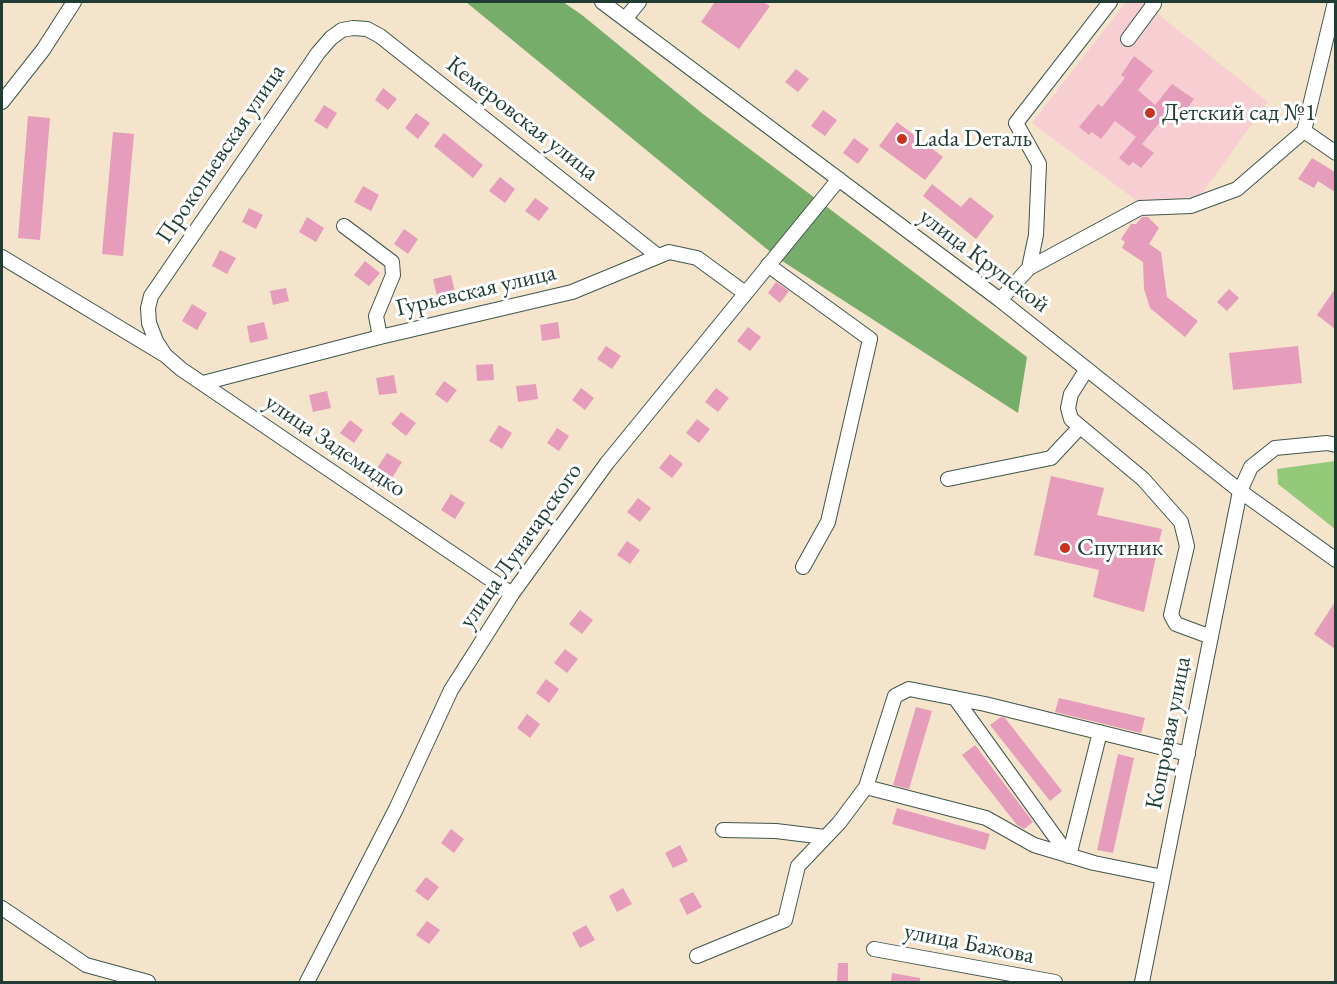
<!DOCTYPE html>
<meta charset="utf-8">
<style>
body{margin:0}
#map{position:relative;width:1337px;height:984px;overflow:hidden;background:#f4e4cb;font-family:"EB Garamond",serif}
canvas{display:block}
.frame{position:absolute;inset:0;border:3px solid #1f3d34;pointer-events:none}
</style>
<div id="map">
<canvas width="1337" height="984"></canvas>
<div class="frame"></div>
</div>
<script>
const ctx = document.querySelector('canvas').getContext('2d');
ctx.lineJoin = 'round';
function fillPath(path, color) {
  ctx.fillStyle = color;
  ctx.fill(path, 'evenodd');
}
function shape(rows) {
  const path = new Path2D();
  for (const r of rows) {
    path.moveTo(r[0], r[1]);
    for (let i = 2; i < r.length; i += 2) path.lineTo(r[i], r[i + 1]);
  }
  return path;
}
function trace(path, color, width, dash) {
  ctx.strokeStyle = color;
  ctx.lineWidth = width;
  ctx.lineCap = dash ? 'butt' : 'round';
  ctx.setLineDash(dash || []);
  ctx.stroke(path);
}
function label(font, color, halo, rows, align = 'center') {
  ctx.font = font + ' "EB Garamond",serif';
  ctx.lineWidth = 6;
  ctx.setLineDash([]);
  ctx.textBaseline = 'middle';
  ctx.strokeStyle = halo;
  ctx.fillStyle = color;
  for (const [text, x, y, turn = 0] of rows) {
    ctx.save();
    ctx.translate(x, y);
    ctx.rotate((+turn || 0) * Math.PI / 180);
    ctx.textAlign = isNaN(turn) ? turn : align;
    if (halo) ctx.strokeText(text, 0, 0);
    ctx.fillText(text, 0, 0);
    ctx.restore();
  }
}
fillPath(shape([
 [1126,2,1143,2,1268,102,1200,196,1140,203,1032,123]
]), '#f7cfd2');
fillPath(shape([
 [1335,461,1336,461,1335,529,1278,484,1277,469]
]), '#94c97a');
fillPath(shape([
 [466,2,563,2,582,15,703,114,1027,357,1018,413,779,259]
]), '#77ad6a');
fillPath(shape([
 [715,2,763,2,770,6,739,49,701,22],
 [1134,56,1153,71,1138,90,1155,105,1172,84,1194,99,1185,111,1186,117,1182,122,1169,111,1142,144,1154,153,1141,168,1133,162,1129,166,1119,158,1136,137,1115,121,1101,139,1092,132,1089,135,1079,127,1098,104,1102,107,1125,78,1121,75],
 [796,69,809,79,798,92,785,82],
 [383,88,397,99,388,110,375,100],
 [324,105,337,113,327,129,314,121],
 [823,110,837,120,825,136,811,126],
 [416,113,430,123,418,139,405,128],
 [28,116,50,118,40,240,18,238],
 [897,122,943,157,925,180,879,146],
 [113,132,134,134,123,256,102,254],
 [444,133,483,165,473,178,434,146],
 [854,138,869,149,858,164,843,153],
 [1312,158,1335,172,1335,192,1318,181,1314,188,1298,179],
 [500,177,515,189,505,203,489,191],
 [932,184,961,207,970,197,994,216,976,239,923,196],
 [363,186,379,195,371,211,354,202],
 [535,198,549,208,539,221,525,211],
 [249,208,263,215,256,229,242,222],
 [307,217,324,228,316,242,299,232],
 [1142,217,1148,217,1159,228,1149,244,1161,252,1167,297,1198,321,1185,337,1150,308,1144,289,1143,262,1122,248,1125,242,1121,239,1131,224,1136,224],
 [404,229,418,239,408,254,394,244],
 [220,250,236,258,227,274,212,266],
 [365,261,380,273,369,286,354,275],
 [451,275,455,292,437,296,433,279],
 [776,282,789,291,780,303,768,293],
 [286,288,289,301,273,305,270,291],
 [1229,289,1239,298,1227,311,1217,302],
 [1335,289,1335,329,1317,315],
 [192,304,207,313,197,330,182,321],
 [264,322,268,339,250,343,247,326],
 [558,322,560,338,542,341,540,325],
 [748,327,761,337,750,351,737,341],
 [606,346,621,356,612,369,597,359],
 [1298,346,1302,383,1233,390,1229,353],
 [493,364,494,380,477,381,476,365],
 [394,375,397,393,379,395,376,378],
 [444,381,457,390,447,403,435,394],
 [536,384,538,399,518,402,516,386],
 [581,388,594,398,585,410,572,400],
 [716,388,729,398,718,412,705,402],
 [327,391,331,408,313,412,309,395],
 [401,412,416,423,406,436,391,424],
 [697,419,710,429,699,443,686,433],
 [350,420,363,430,354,443,340,433],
 [499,425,512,433,502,449,489,441],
 [557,428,569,436,559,451,547,443],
 [387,453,402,462,392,478,377,468],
 [670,454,683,464,672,478,659,468],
 [1051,476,1104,488,1097,515,1162,529,1144,612,1093,597,1099,570,1034,555],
 [451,494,465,503,455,519,441,510],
 [638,498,651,508,640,522,627,512],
 [627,541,640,550,630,564,617,555],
 [1335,602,1335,649,1314,634],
 [580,610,593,620,582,634,569,624],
 [565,649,578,659,567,673,554,663],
 [546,679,559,689,549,703,536,693],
 [1059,698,1145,718,1141,733,1055,712],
 [916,707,932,711,909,789,893,785],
 [527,714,540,724,530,738,517,728],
 [1001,717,1005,718,1062,791,1050,801,990,725],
 [975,745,1033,822,1024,829,1017,825,962,755],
 [1118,754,1134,758,1113,853,1097,850],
 [897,808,990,834,985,850,892,824],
 [451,829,464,839,454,853,441,843],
 [680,845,688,861,673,868,665,853],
 [426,877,439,887,428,901,415,891],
 [623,888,632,904,617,912,609,896],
 [693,892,702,907,687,915,679,899],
 [427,921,440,930,429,944,416,935],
 [586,925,595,940,580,948,572,933],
 [838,963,848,963,848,982,837,982],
 [892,973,920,978,920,982,891,982]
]), '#e59dbb');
const minor = shape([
 [602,2,1000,300,1240,491,1336,560],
 [1335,2,1304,131,1336,153],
 [625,19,639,2],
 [1128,39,1154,4,1152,2],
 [2,102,43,50,74,2],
 [344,226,392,262,393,275,376,316,380,337],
 [2,257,163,354],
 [768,265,870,339,828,522,803,567],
 [1029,268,1036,235,1039,164,1016,123,1110,2],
 [1000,300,1029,268,1140,208,1191,206,1237,189,1304,131],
 [1087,369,1071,394,1068,408,1071,419,1143,479,1181,522,1187,546,1171,615,1176,624,1211,637],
 [203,383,380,337,572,292,669,252,697,258,745,293],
 [948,479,1051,458,1079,428],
 [512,594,181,369,165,355,156,341,149,323,148,308,151,296,318,53,331,38,342,30,353,28,367,29,380,36,658,256],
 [955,698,1069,856],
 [866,787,986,818,1034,845,1094,863,1163,877],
 [723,830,776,831,825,837],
 [1069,856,1100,732],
 [2,908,86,965,148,982],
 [874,949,1055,982],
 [697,956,785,920,798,866,839,823,866,787,895,696,909,689,985,704,1188,754],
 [307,982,396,809,451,690,512,594,607,463,839,179],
 [1142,982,1240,491,1251,467,1275,448,1327,443,1336,445]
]);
trace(minor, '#3f564b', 16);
trace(minor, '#fff', 14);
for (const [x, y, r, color] of [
 [1150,113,6,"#c8321e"],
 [902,139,6,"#c8321e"],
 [1065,548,6,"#c8321e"]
]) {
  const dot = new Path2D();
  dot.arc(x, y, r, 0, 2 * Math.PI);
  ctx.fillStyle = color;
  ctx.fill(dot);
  trace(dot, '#fff', 2);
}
label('24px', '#1f3d34', '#fff', [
 ["Детский сад №1",1162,113],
 ["Lada Dеталь",914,139],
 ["Спутник",1077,548]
], 'left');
label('24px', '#1f3d34', '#fff', [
 ["Кемеровская улица",522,119,38],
 ["Прокопьевская улица",221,154,-56],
 ["улица Крупской",984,261,37],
 ["Гурьевская улица",476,291,-13],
 ["улица Задемидко",335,446,34],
 ["улица Луначарского",521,546,-55],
 ["Копровая улица",1169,733,-79],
 ["улица Бажова",969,944,11]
]);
</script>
